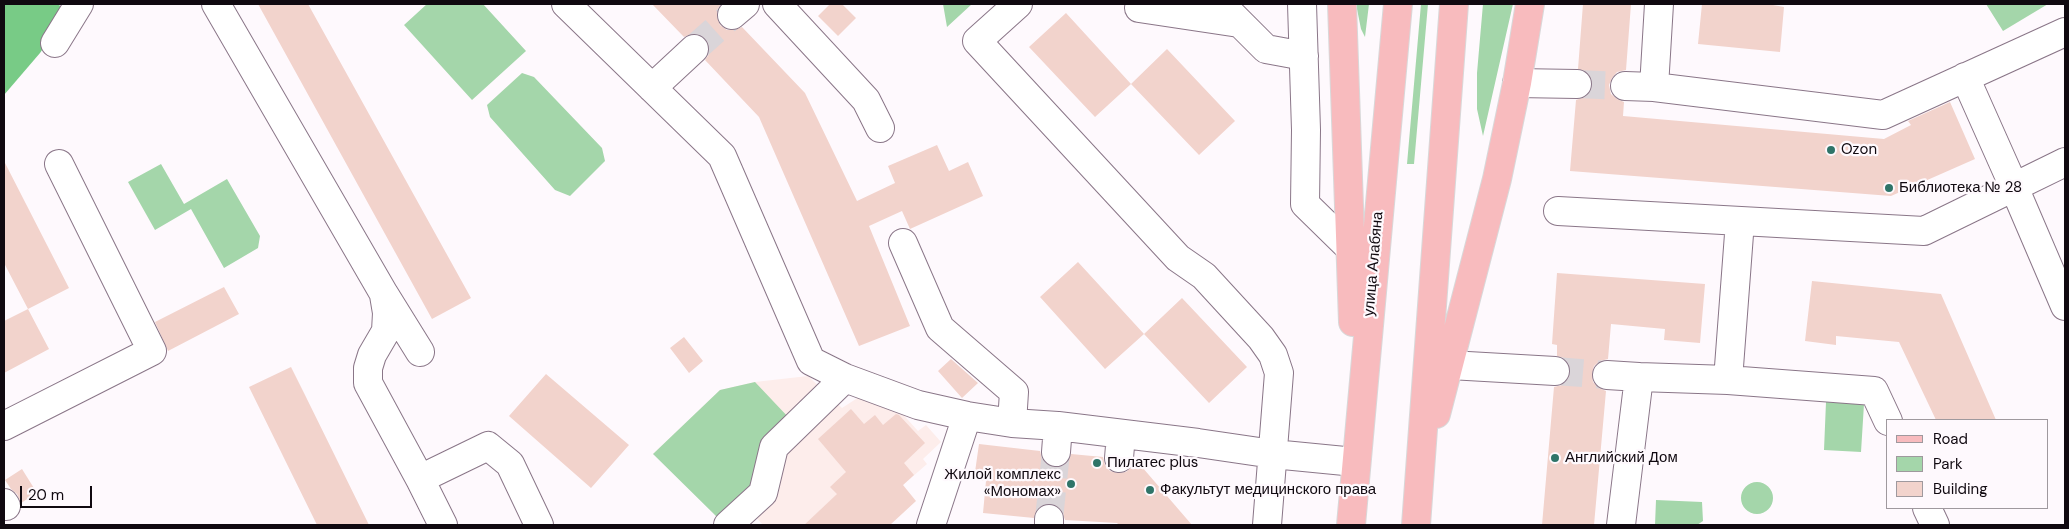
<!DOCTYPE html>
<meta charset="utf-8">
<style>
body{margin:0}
#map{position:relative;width:2069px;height:529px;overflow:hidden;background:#fef9fd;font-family:"DM Sans",sans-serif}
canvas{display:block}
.frame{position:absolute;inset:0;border:5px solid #100910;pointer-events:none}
.legend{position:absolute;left:1886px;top:419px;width:162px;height:90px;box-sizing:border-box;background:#fef9fd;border:1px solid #9f999e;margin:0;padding:6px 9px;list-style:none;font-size:15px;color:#100910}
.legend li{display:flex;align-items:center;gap:10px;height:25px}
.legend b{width:25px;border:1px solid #9f999e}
.scale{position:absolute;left:20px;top:486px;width:72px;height:22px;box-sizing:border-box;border:2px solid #100910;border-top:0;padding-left:6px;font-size:15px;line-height:18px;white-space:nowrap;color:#100910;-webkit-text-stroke:4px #fef9fd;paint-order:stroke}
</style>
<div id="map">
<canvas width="2069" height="529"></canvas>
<div class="frame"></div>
<ul class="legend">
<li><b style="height:6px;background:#f8bbbe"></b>Road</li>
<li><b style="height:14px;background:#a4d6aa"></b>Park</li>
<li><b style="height:14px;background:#f2d3cc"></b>Building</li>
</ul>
<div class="scale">20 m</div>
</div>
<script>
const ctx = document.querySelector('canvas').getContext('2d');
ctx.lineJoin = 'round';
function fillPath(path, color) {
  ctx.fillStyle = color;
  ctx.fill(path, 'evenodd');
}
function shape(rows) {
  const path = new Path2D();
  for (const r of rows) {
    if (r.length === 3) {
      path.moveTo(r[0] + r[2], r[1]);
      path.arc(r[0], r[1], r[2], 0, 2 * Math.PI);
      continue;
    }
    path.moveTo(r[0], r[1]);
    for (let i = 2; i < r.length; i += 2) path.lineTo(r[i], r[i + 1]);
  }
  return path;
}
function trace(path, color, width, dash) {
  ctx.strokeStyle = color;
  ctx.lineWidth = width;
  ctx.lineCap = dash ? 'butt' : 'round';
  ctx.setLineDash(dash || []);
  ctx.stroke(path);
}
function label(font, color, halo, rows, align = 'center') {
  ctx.font = font + ' "DM Sans",sans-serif';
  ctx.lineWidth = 4.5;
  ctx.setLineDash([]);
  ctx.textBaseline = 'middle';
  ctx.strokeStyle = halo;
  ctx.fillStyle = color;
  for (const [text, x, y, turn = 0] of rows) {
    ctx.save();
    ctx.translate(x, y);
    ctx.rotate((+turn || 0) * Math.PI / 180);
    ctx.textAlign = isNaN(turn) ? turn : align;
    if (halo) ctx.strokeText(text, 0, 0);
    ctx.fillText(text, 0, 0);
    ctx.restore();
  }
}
fillPath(shape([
 [808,376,842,408,859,397,898,409,918,431,926,425,941,442,923,459,927,464,903,485,886,464,853,480,804,525,763,525,739,499,653,454,720,390,755,382]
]), '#fdedeb');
fillPath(shape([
 [427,4,483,4,526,51,472,100,404,25],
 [943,4,972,4,947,27],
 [1356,4,1369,4,1365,37,1361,29],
 [1421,4,1428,4,1414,164,1407,164],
 [1483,4,1513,4,1483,136,1477,109,1477,73],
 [1986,4,2048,4,2003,31],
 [522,73,534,77,602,148,605,161,570,196,555,190,490,117,487,105],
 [161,164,184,204,227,179,260,236,258,248,224,268,191,209,155,230,128,182],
 [755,382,790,419,758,477,739,499,717,517,653,454,720,390],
 [1826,402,1864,404,1861,452,1824,450],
 [1757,498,16],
 [1656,500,1702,502,1703,521,1697,525,1655,525]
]), '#a4d6aa');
fillPath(shape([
 [4,4,57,4,64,8,63,20,40,53,4,95]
]), '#78cb86');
fillPath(shape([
 [258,4,308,4,471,298,432,319],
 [652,4,721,4,717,10,717,17,720,25,727,30,734,30,742,27,805,93,857,201,895,183,888,166,937,145,949,171,968,162,983,196,910,229,902,211,869,226,910,326,859,346,759,117,705,60,709,54,709,46,705,38,699,34,691,34,684,37],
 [830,4,842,4,856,18,838,36,818,16],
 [1583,4,1631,4,1626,70,1617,72,1612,78,1609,85,1611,94,1617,99,1624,102,1623,116,1884,139,1911,125,1908,121,1950,102,1975,159,1891,196,1570,171,1576,100,1585,97,1590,92,1593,85,1590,76,1585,71,1578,69],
 [1702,4,1773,4,1773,5,1784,7,1780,52,1698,44],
 [1066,13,1131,84,1095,117,1029,47],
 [1167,49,1235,121,1199,155,1131,84],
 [4,161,69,288,28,309,4,263],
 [1078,262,1144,334,1105,369,1040,297],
 [1557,273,1705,284,1700,343,1664,340,1665,329,1611,324,1608,359,1600,361,1594,366,1592,374,1593,382,1599,388,1606,391,1594,525,1542,525,1554,387,1562,385,1568,380,1571,372,1569,364,1564,358,1557,356,1557,345,1552,344],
 [1812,281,1941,294,1996,420,1936,420,1899,342,1836,336,1836,345,1805,341],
 [224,287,239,314,168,351,155,322],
 [1182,298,1247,367,1209,403,1144,334],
 [28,309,49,349,4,373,4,321],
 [684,337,703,361,689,373,670,348],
 [951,359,978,383,962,398,938,371],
 [291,367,305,395,369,525,317,525,249,387],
 [546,374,629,445,591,488,509,416],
 [851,409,864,424,875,415,883,425,896,414,899,415,925,443,904,463,914,475,903,485,916,501,890,525,804,525,837,494,830,487,846,472,818,439],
 [979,444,1040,451,1042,459,1048,465,1054,467,1063,466,1069,460,1071,454,1103,457,1105,465,1110,471,1117,473,1126,472,1132,466,1135,460,1136,460,1192,525,1119,525,1117,523,1065,520,1062,511,1056,505,1049,503,1041,506,1036,511,1034,518,983,513,986,481,974,479],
 [22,469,37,493,21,503,17,494,11,489,5,480]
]), '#f2d3cc');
trace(shape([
 [694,49,732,15],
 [1577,84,1625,86],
 [1555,371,1607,375],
 [1049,519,1056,452]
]), '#dad5d9', 28, [28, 14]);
const minor = shape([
 [216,4,384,294,420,352],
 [566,4,722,156,811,361,845,378,918,405,967,416,1012,423,1058,426,1198,443,1273,454,1355,462],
 [777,4,866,100,880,128],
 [1018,4,977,41,1178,258,1204,276,1261,338,1273,355,1279,373,1267,525],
 [1221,4,1266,49,1304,56],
 [1302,4,1306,130,1305,204,1351,249],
 [1659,4,1654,87,1883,115,2065,32],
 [1139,8,1239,23],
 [732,15,745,4],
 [55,43,79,4],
 [1965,77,2014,187,2065,162],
 [1517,83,1577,84],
 [1625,86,1654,87],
 [652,88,694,49],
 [1558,211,1924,231,2014,187,2065,306],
 [903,243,940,328,1014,392,1012,423],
 [384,295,387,313,386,331,372,355,368,368,368,383,420,479,443,525],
 [1450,365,1555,371],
 [1607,375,1639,377],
 [1728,380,1740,221],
 [4,426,152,351,59,164],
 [1056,452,1058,426],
 [1119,458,1121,434],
 [420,479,488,446,510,464,539,525],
 [4,503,6,506],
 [1927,508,1935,525],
 [728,525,763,493,774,447,845,378],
 [931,525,967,416],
 [1049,525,1049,519],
 [1621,525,1639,377,1728,380,1874,391,1888,421]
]);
const major = shape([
 [1342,4,1353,322],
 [1436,414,1497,179,1517,83,1530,4],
 [1351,525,1398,4],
 [1416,525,1454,4]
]);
trace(minor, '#8a7688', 30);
trace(major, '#d9d8d9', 30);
trace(minor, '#fff', 28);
trace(major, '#f8bbbe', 28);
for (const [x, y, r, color] of [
 [1831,150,5,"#2f7468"],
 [1889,188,5,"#2f7468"],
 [1555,458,5,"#2f7468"],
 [1097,463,5,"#2f7468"],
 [1071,484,5,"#2f7468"],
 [1150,490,5,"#2f7468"]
]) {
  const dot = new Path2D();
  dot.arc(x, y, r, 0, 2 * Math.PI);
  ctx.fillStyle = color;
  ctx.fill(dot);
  trace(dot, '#fef9fd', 2);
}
label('15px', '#100910', '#fef9fd', [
 ["Ozon",1841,150],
 ["Библиотека № 28",1899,188],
 ["Английский Дом",1565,458],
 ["Пилатес plus",1107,463],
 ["Жилой комплекс",1061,475,"right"],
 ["«Мономах»",1061,492,"right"],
 ["Факультут медицинского права",1160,490]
], 'left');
label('15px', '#100910', '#fef9fd', [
 ["улица Алабяна",1374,264,-85]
]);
</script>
